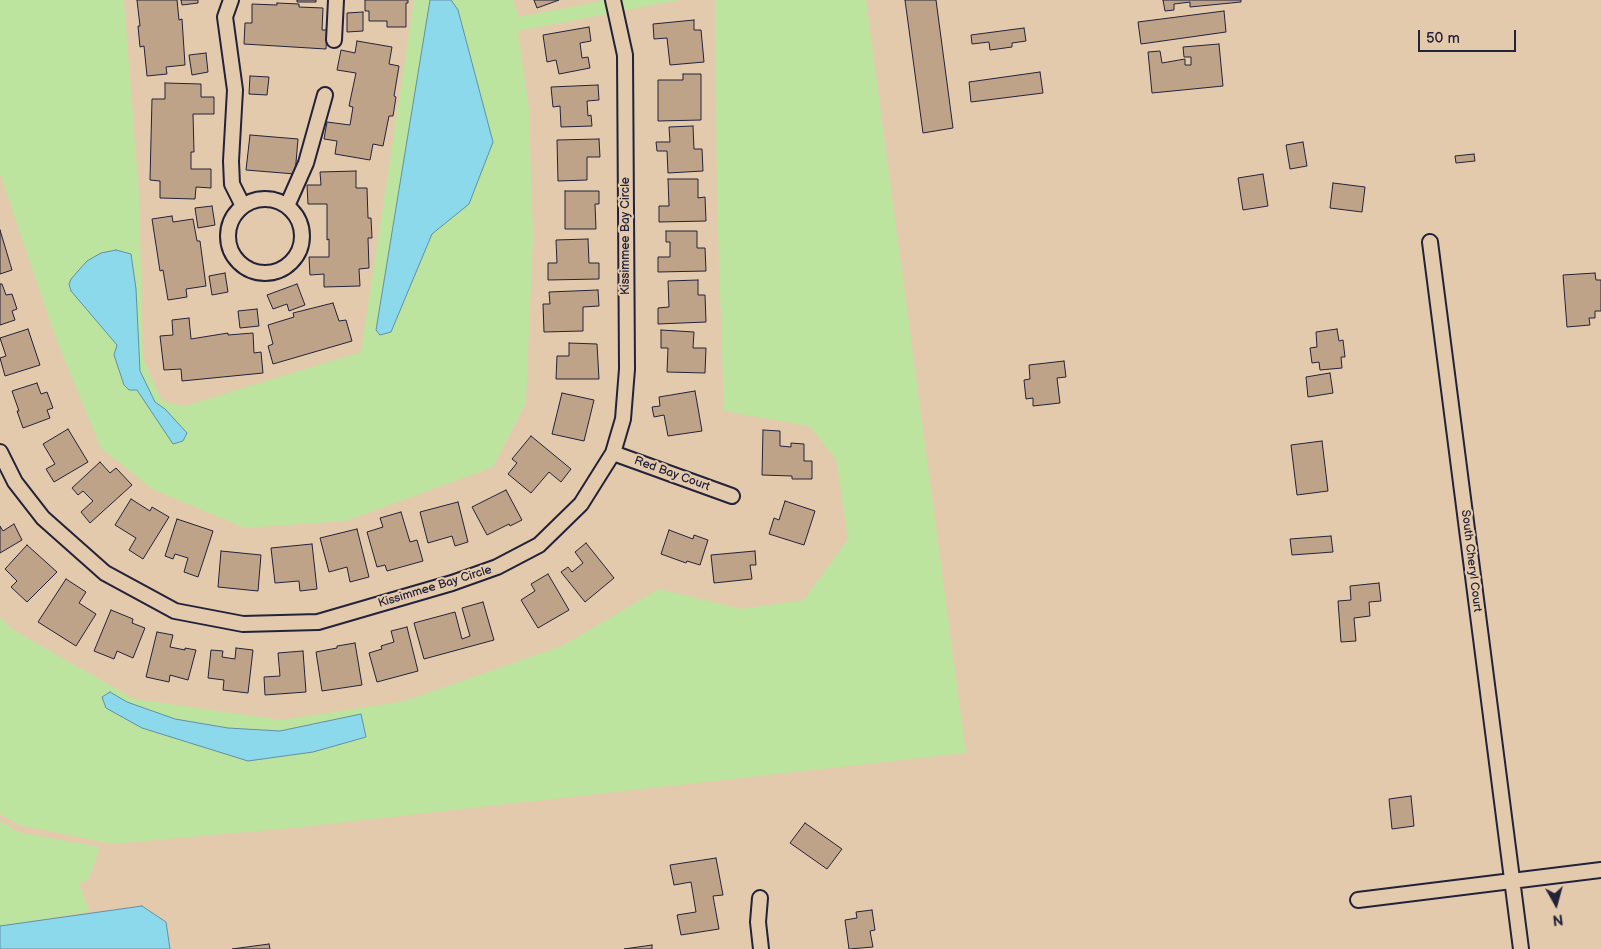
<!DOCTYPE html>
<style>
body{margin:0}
#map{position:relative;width:1601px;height:949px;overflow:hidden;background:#e4caac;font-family:"Balsamiq Sans",sans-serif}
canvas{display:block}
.north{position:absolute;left:1531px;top:879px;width:50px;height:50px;-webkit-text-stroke:4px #e4caac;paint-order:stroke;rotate:173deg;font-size:14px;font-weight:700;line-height:20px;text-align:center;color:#22223b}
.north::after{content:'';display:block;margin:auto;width:18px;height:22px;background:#22223b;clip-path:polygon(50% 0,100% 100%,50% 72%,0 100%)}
.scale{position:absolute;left:1418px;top:30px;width:98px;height:22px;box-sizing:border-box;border:2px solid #22223b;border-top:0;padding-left:6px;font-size:15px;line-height:18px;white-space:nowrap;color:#22223b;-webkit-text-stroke:4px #e4caac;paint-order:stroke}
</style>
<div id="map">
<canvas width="1601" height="949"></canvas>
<div class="north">N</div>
<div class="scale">50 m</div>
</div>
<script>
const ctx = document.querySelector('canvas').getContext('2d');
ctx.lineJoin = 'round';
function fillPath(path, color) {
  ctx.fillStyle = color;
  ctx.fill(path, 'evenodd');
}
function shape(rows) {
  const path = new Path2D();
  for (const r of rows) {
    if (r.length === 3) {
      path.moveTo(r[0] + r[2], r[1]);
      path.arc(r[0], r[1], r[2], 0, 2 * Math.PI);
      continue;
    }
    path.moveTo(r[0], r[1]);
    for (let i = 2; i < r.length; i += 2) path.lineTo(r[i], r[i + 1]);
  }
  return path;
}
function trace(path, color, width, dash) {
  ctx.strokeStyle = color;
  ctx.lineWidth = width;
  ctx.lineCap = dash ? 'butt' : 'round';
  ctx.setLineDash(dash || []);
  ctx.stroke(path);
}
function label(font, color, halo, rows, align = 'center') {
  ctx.font = font + ' "Balsamiq Sans",sans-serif';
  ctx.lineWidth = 4.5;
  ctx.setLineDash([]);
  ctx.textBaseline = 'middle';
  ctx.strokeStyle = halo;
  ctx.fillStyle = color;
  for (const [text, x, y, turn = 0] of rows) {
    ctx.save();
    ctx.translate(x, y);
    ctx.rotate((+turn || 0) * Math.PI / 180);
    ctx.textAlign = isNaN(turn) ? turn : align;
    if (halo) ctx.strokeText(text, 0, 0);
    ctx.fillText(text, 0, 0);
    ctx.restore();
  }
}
fillPath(shape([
 [0,0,124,0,139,195,143,359,162,401,185,406,361,352,414,0,513,0,519,17,597,2,602,0,680,0,518,31,529,109,533,237,526,403,493,467,346,521,245,528,152,489,101,448,57,341,0,174],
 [715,0,866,0,966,753,302,827,113,844,19,825,0,814,0,617,10,628,134,699,282,720,405,701,562,646,659,589,741,609,804,600,848,539,836,459,809,426,724,411,717,199],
 [0,821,18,832,99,847,99,850,89,879,79,884,90,912,0,926]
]), '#bce49f');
const water = shape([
 [430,0,451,0,458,10,493,142,469,204,432,234,391,332,380,335,376,330,430,0],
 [116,250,131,254,136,289,140,371,155,402,165,409,187,433,183,441,173,444,137,390,129,390,124,385,114,355,117,345,71,291,69,284,71,279,87,261,101,253,116,250],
 [110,692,127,702,175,719,228,728,280,731,361,714,366,737,313,752,248,761,142,728,106,708,102,697,110,692],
 [142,906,166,922,170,949,0,949,0,926,142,906]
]);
fillPath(water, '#8cd9eb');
trace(water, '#6290a5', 1);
const building = shape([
 [137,0,177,0,179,20,182,19,185,65,166,67,167,74,147,76,144,46,140,47,138,26,140,26,137,0],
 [181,0,198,0,198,3,182,5,181,0],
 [297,0,316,0,316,2,297,2,297,0],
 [365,0,408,0,408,3,406,3,406,27,387,27,387,21,369,21,369,11,365,11,365,0],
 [534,0,559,0,537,8,534,0],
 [905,0,936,0,953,128,923,133,905,0],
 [1163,0,1241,0,1241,2,1190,7,1190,2,1174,4,1174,10,1165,11,1163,0],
 [277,3,299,4,299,7,323,8,322,30,327,30,326,49,244,44,245,23,252,23,252,4,277,5,277,3],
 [1224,11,1226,32,1141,44,1138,22,1224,11],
 [363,12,363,31,347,32,347,13,363,12],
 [694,20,694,30,701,30,704,62,670,65,667,38,654,39,653,24,694,20],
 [589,27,591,41,580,43,582,58,588,57,590,68,559,74,556,60,547,62,543,35,589,27],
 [1024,28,1026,41,1012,43,1012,47,990,50,989,42,972,44,971,35,1024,28],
 [357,41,392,47,389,64,399,66,394,96,396,97,393,116,389,116,383,146,373,144,370,160,335,154,337,141,324,139,327,122,350,125,353,107,349,106,356,73,337,70,341,50,355,53,357,41],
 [1219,44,1223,86,1152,93,1148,52,1160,51,1162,63,1185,59,1185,65,1191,65,1191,57,1184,57,1183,47,1219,44],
 [206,53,208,72,192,75,189,55,206,53],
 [1040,72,1043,93,971,102,969,82,1040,72],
 [683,74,701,74,701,120,658,121,658,80,683,80,683,74],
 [250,76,269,77,267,95,249,94,250,76],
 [165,83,201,84,201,97,214,97,214,114,193,114,194,152,191,152,191,169,211,169,211,188,196,187,195,199,160,198,160,181,150,180,152,99,165,99,165,83],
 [598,85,599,100,587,101,588,116,591,115,592,126,561,127,560,106,553,107,551,87,598,85],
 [693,126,694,149,702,149,703,171,668,173,667,151,657,151,656,142,670,142,669,127,693,126],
 [250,135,298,139,295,174,246,170,250,135],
 [599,139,600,157,587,157,587,180,558,181,557,140,599,139],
 [1303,142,1307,166,1290,169,1286,145,1303,142],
 [1474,154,1475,161,1456,163,1455,156,1474,154],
 [356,171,356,188,367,188,368,218,371,218,372,238,368,238,369,268,359,269,360,286,324,287,324,274,310,275,309,257,329,257,329,239,327,240,327,204,308,204,307,185,321,185,320,172,356,171],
 [1263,174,1268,206,1243,210,1238,178,1263,174],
 [668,179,698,179,698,198,705,197,706,221,659,222,659,206,669,206,668,179],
 [1333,183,1365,187,1362,212,1330,208,1333,183],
 [565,191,599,191,599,204,595,204,596,229,565,229,565,191],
 [212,206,215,225,198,228,195,208,212,206],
 [172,216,173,222,193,219,197,241,200,241,206,286,186,289,187,297,168,300,163,270,160,271,152,219,172,216],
 [0,230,12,270,0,274,0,230],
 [666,231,697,231,697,248,705,248,706,271,658,272,658,257,670,257,670,242,666,242,666,231],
 [588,239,589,263,599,263,599,279,548,280,548,263,557,263,556,240,588,239],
 [225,273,228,292,212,295,209,276,225,273],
 [1595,273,1596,280,1601,280,1601,311,1595,311,1595,318,1589,318,1590,325,1567,327,1563,275,1595,273],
 [698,280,698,295,705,295,706,322,658,324,658,308,669,307,668,281,698,280],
 [0,284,2,284,6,295,12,294,17,309,12,311,15,320,0,325,0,284],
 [297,284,305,305,289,311,287,304,273,309,267,295,297,284],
 [598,290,599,306,583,307,583,331,544,332,543,304,550,304,549,292,598,290],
 [333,303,339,321,346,320,352,341,273,364,268,346,273,344,268,325,294,317,293,313,333,303],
 [257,309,259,326,240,328,238,311,257,309],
 [189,318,191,339,228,333,228,335,253,333,254,353,261,352,263,373,182,381,181,369,164,370,160,336,173,335,172,320,189,318],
 [28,329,40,365,5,376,0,358,6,356,0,338,28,329],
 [1337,329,1339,341,1343,340,1345,357,1341,357,1342,368,1320,370,1319,362,1312,363,1310,348,1317,347,1316,332,1337,329],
 [661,330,694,332,693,348,706,348,705,373,667,372,668,348,661,348,661,330],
 [569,343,597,344,599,379,556,379,557,356,569,356,569,343],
 [1064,361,1066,377,1057,378,1060,403,1033,406,1033,398,1026,399,1024,380,1030,379,1029,365,1064,361],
 [1330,373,1333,393,1308,397,1306,377,1330,373],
 [37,383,41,394,47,392,53,408,47,410,50,418,23,428,17,411,19,411,12,391,37,383],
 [695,391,702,431,668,436,664,415,654,417,652,407,660,406,659,397,695,391],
 [562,393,594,400,584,441,552,434,562,393],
 [68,429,88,462,54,482,46,469,55,464,43,444,68,429],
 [763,430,780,431,780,446,791,447,791,443,804,444,804,461,812,461,812,479,792,479,792,476,762,475,763,430],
 [531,436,571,469,561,482,549,472,531,493,508,474,517,463,512,459,531,436],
 [1322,441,1328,491,1297,495,1291,445,1322,441],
 [100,462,110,473,116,468,132,485,90,523,81,512,93,501,83,491,78,495,72,488,100,462],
 [506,490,522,520,510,526,509,524,487,535,472,507,506,490],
 [131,499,150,511,152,507,169,517,143,559,129,550,136,538,115,525,131,499],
 [785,501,815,511,804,545,769,534,774,518,779,520,785,501],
 [458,502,468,542,455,546,452,536,428,543,420,512,458,502],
 [401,512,410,542,417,540,423,561,387,571,385,565,377,567,367,532,383,527,380,518,401,512],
 [177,519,213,531,198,577,184,572,188,558,175,554,173,559,165,556,177,519],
 [14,524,22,540,0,553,0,526,3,531,14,524],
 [357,529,369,577,350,582,347,567,329,572,320,538,357,529],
 [669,530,693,539,694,535,708,540,700,565,687,561,686,563,661,554,669,530],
 [1331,536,1333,552,1292,555,1290,539,1331,536],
 [586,543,614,578,585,602,561,572,568,567,572,572,583,563,575,552,586,543],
 [312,544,317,589,300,591,299,581,275,583,271,548,312,544],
 [27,545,57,572,27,602,11,587,17,581,5,569,27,545],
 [221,551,261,555,258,591,218,587,221,551],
 [755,551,756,565,750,565,752,579,714,583,711,555,755,551],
 [548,574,569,610,538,628,521,600,535,591,531,584,548,574],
 [66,579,86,592,79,603,96,614,76,646,38,622,66,579],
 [1379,583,1381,601,1369,602,1370,616,1354,618,1356,641,1341,642,1338,601,1351,600,1350,586,1379,583],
 [483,602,494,640,424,659,414,623,455,612,462,639,470,636,462,608,483,602],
 [111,610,133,619,132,623,145,628,133,658,117,651,114,659,94,651,111,610],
 [407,627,418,671,377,682,369,653,382,649,381,646,394,642,391,631,407,627],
 [157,632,173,635,170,647,185,650,185,648,196,650,188,680,170,675,169,682,146,677,157,632],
 [355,643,362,685,322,691,316,652,337,648,337,646,355,643],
 [236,648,253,650,248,693,223,690,224,680,208,678,211,650,223,651,222,657,235,659,236,648],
 [303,651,306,692,265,695,264,677,280,676,278,653,303,651],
 [1411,796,1414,826,1392,829,1389,799,1411,796],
 [805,823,842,849,827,869,790,843,805,823],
 [716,858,723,895,713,896,719,929,681,935,677,915,696,912,691,882,674,885,670,865,716,858],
 [872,910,875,930,870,931,873,947,849,949,845,920,857,918,856,912,872,910],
 [269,944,270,949,232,949,269,944],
 [652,945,652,949,624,949,652,945]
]);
fillPath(building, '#bfa389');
trace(building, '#22223b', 1);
const minor = shape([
 [231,0,225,17,235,90,231,161,232,184,243,206],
 [334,40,336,0],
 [265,236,37],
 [287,206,306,163,325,95],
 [1430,242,1521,949],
 [0,452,15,482,43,518,105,573,175,611,243,624,318,622,452,583,497,567,539,545,581,504,613,453,623,419,627,369,625,55,613,0],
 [613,453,732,496],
 [760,898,758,922,761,949],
 [1358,900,1601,870]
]);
trace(minor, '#22223b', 18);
trace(minor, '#e4caac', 14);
label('12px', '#22223b', '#e4caac', [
 ["Kissimmee Bay Circle",626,236,-90],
 ["Red Bay Court",672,474,20],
 ["South Cheryl Court",1471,561,83],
 ["Kissimmee Bay Circle",435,587,-17]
]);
</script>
